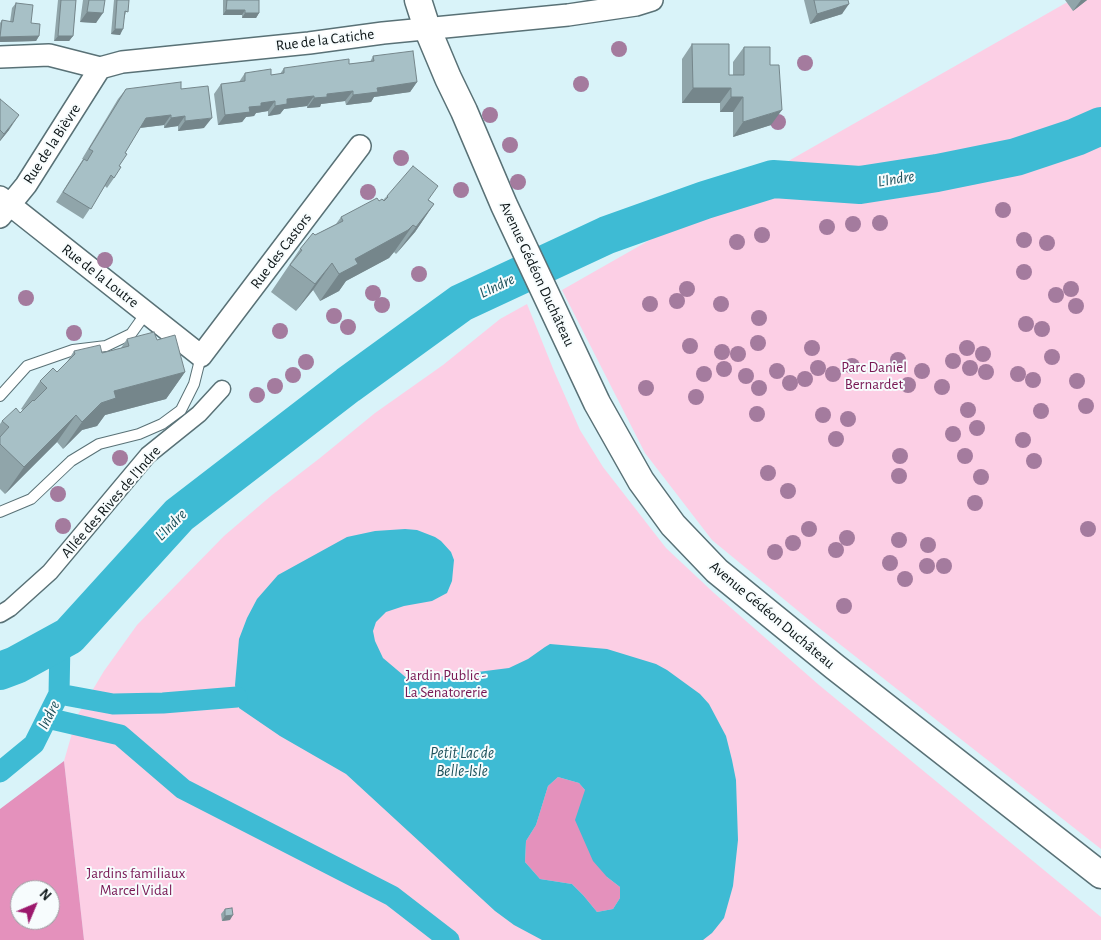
<!DOCTYPE html>
<meta charset="utf-8">
<style>
body{margin:0}
#map{position:relative;width:1101px;height:940px;overflow:hidden;background:#d9f3f9;font-family:"Alegreya Sans",sans-serif}
canvas{display:block}
.north{position:absolute;left:10px;top:880px;width:50px;height:50px;box-sizing:border-box;background:#f7fcfd;border:1px solid #989fa0;border-radius:50%;rotate:45deg;font-size:14px;font-weight:700;line-height:20px;text-align:center;color:#0a1315}
.north::after{content:'';display:block;margin:auto;width:18px;height:22px;background:#9c196d;clip-path:polygon(50% 0,100% 100%,50% 72%,0 100%)}
</style>
<div id="map">
<canvas width="1101" height="940"></canvas>
<div class="north">N</div>
</div>
<script>
const ctx = document.querySelector('canvas').getContext('2d');
ctx.lineJoin = 'round';
function fillPath(path, color) {
  ctx.fillStyle = color;
  ctx.fill(path, 'evenodd');
}
function shape(rows) {
  const path = new Path2D();
  for (const r of rows) {
    path.moveTo(r[0], r[1]);
    for (let i = 2; i < r.length; i += 2) path.lineTo(r[i], r[i + 1]);
  }
  return path;
}
function trace(path, color, width, dash) {
  ctx.strokeStyle = color;
  ctx.lineWidth = width;
  ctx.lineCap = dash ? 'butt' : 'round';
  ctx.setLineDash(dash || []);
  ctx.stroke(path);
}
function label(font, color, halo, rows, align = 'center') {
  ctx.font = font + ' "Alegreya Sans",sans-serif';
  ctx.lineWidth = 4;
  ctx.setLineDash([]);
  ctx.textBaseline = 'middle';
  ctx.strokeStyle = halo;
  ctx.fillStyle = color;
  for (const [text, x, y, turn = 0] of rows) {
    ctx.save();
    ctx.translate(x, y);
    ctx.rotate((+turn || 0) * Math.PI / 180);
    ctx.textAlign = isNaN(turn) ? turn : align;
    if (halo) ctx.strokeText(text, 0, 0);
    ctx.fillText(text, 0, 0);
    ctx.restore();
  }
}
fillPath(shape([
 [1071,0,1101,0,1101,849,814,624,712,540,645,453,562,290],
 [527,304,554,371,580,430,603,467,666,548,714,593,819,685,1101,917,1101,940,84,940,64,761,77,716,104,671,137,625,224,536,272,495,320,458,375,413,443,365,500,319]
]), '#fccfe5');
fillPath(shape([
 [64,761,84,940,0,940,0,809],
 [20,890,50,890,50,920,20,920],
 [558,777,579,783,585,790,607,877,620,887,620,898,613,909,597,912,583,895,572,884,540,879,525,862,526,841,536,825,548,786]
]), '#e491bc');
fillPath(shape([
 [405,529,417,530,435,537,441,541,451,552,454,560,452,581,447,593,432,601,404,606,386,612,376,622,373,631,375,641,383,658,409,680,422,679,509,668,528,659,545,647,550,644,607,649,656,664,667,670,700,694,709,704,726,736,732,760,736,780,738,840,733,886,724,918,712,933,703,940,542,940,514,925,495,911,346,774,280,736,239,708,235,685,239,639,247,618,257,599,278,575,347,537,375,531],
 [558,777,579,783,585,790,575,820,593,861,607,877,620,887,620,898,613,909,597,912,583,895,572,884,540,879,525,862,526,841,536,825,548,786]
]), '#3ebbd4');
trace(shape([
 [59,694,113,704,163,703,237,697],
 [47,718,120,735,183,789,392,896,449,940],
 [0,772,34,744,59,694,60,641]
]), '#3ebbd4', 21);
trace(shape([
 [0,671,16,665,69,636,179,515,348,385,461,303,607,235,705,200,773,179,860,185,937,173,1016,157,1076,137,1101,126]
]), '#3ebbd4', 38);
const service = shape([
 [0,396,27,366,73,350,106,346,131,334,146,313],
 [0,512,31,499,71,461,99,444,139,434,162,424,181,410,194,384,201,356]
]);
const pedestrian = shape([
 [0,614,10,608,50,572,148,455,199,414,222,389]
]);
const minor = shape([
 [0,57,49,55,100,68,122,62,309,43,383,33,568,15,636,5,652,0],
 [0,197,201,356,360,146],
 [0,217,26,185,100,68]
]);
const tertiary = shape([
 [418,0,427,28,448,78,464,111,504,205,597,403,641,481,673,525,717,571,835,667,1101,875]
]);
trace(service, '#597176', 12);
trace(pedestrian, '#597176', 19);
trace(minor, '#597176', 24);
trace(tertiary, '#597176', 29);
trace(service, '#fff', 10);
trace(pedestrian, '#fff', 16);
trace(minor, '#fff', 21);
trace(tertiary, '#fff', 26);
ctx.fillStyle = '#a47b9e';
for (const [x, y] of [
 [619,49],
 [805,63],
 [581,84],
 [490,115],
 [778,122],
 [510,145],
 [401,158],
 [518,182],
 [461,190],
 [368,192],
 [1003,210],
 [880,223],
 [853,224],
 [827,227],
 [762,235],
 [1024,240],
 [737,242],
 [1047,243],
 [105,260],
 [1024,272],
 [419,274],
 [687,289],
 [1071,289],
 [373,293],
 [1056,295],
 [26,298],
 [677,301],
 [650,304],
 [721,304],
 [382,305],
 [1076,306],
 [334,316],
 [759,318],
 [1026,324],
 [348,327],
 [1042,329],
 [280,331],
 [74,333],
 [758,343],
 [690,346],
 [812,348],
 [967,348],
 [722,352],
 [738,354],
 [983,354],
 [1052,357],
 [898,360],
 [953,361],
 [306,362],
 [852,366],
 [818,368],
 [970,368],
 [724,369],
 [777,371],
 [922,371],
 [986,372],
 [704,374],
 [833,374],
 [1018,374],
 [293,375],
 [746,376],
 [805,379],
 [1033,380],
 [1077,381],
 [790,383],
 [908,385],
 [275,386],
 [942,387],
 [646,388],
 [759,388],
 [257,395],
 [696,397],
 [1086,406],
 [968,410],
 [1041,411],
 [757,414],
 [823,415],
 [848,419],
 [977,428],
 [953,434],
 [836,439],
 [1023,440],
 [900,456],
 [965,456],
 [120,458],
 [1034,461],
 [768,473],
 [899,476],
 [981,477],
 [788,491],
 [58,494],
 [975,503],
 [63,526],
 [809,529],
 [1088,529],
 [847,538],
 [899,540],
 [793,543],
 [928,545],
 [836,550],
 [775,552],
 [890,563],
 [927,566],
 [944,566],
 [905,579],
 [844,606]
]) {
  ctx.beginPath();
  ctx.arc(x, y, 8, 0, 2 * Math.PI);
  ctx.fill();
}
fillPath(shape([
 [58,0,76,0,73,36,69,41,54,41],
 [83,0,105,0,96,23,80,22],
 [114,0,129,0,120,35,111,34],
 [223,0,259,0,259,13,256,18,242,18,242,15,223,15],
 [804,0,848,0,842,14,810,24],
 [1065,0,1087,0,1073,11],
 [16,3,31,23,39,36,36,41,0,42,0,23,2,20,10,22,12,8],
 [692,44,729,75,733,75,733,62,744,47,771,125,733,137,733,112,720,112,720,103,682,103,682,59],
 [373,56,417,82,410,92,374,97,371,102,346,105,345,101,321,104,320,107,307,108,307,106,284,109,280,114,268,116,268,111,256,113,254,116,246,117,242,122,218,125,214,94,221,84,239,82,245,73,271,75,280,74,284,68,349,64,370,62],
 [126,89,181,89,204,128,178,131,178,126,164,128,164,125,140,128,125,153,114,178,107,188,105,186,83,219,56,202,83,159,82,159,118,99],
 [0,99,9,130,0,141],
 [387,196,429,200,434,204,415,232,396,254,394,252,389,258,346,281,339,291,320,301,313,290,296,311,271,292,300,249,315,235,336,224,341,217,379,201,383,200],
 [127,339,157,340,185,372,166,399,105,415,97,426,82,430,63,449,57,442,5,494,0,489,0,424,2,421,20,413,23,410,21,409,40,381,57,372,67,362,74,351,102,353,121,348],
 [225,909,230,920,222,921,221,914]
]), '#90a5aa');
fillPath(shape([
 [1081,0,1087,0,1073,11],
 [849,4,842,14,810,24,817,14],
 [226,10,245,10,242,15,223,15],
 [87,12,103,13,96,23,80,22],
 [245,13,259,13,256,18,242,18],
 [115,29,123,29,120,35,111,34],
 [39,36,36,41,0,42,0,37],
 [58,36,73,36,69,41,54,41],
 [417,82,410,92,374,97,371,102,346,105,353,95,377,88],
 [693,88,731,88,720,103,682,103],
 [353,91,345,101,321,104,320,107,307,108,314,98,327,94],
 [314,96,307,106,284,109,280,114,268,116,275,106,287,99],
 [731,97,743,97,733,112,720,112],
 [275,101,268,111,256,113,254,116,246,117,242,122,218,125,225,115,261,103],
 [782,110,771,125,733,137,743,122],
 [19,115,9,130,0,141,0,140,4,134],
 [171,115,164,125,139,128,146,118],
 [185,116,178,126,164,128,171,118],
 [212,118,204,128,178,131,185,121],
 [434,204,415,232,396,254,416,227],
 [413,225,394,252,389,258,346,281,339,291,320,301,339,274,355,259],
 [332,263,313,290,296,311,315,284],
 [185,372,166,399,105,415,97,426,82,430,63,449,82,422,114,391],
 [76,415,57,442,5,494,24,467],
 [233,915,230,920,222,921,225,916]
]), '#75868b');
const building = shape([
 [61,0,76,0,73,36,58,36,61,0],
 [89,0,105,0,103,13,87,12,89,0],
 [117,0,129,0,128,12,125,11,123,29,115,29,117,0],
 [227,0,259,0,259,13,245,13,245,10,226,10,227,0],
 [814,0,848,0,849,4,817,14,814,0],
 [16,3,33,5,31,23,40,24,39,36,0,37,2,20,13,22,16,3],
 [692,44,729,44,729,75,744,75,744,47,770,47,770,65,779,65,782,110,743,122,743,97,731,97,731,88,693,88,692,44],
 [413,51,417,82,377,88,378,92,353,95,353,91,327,94,327,97,314,98,314,96,287,99,287,104,275,106,275,101,261,103,261,106,249,107,250,112,225,115,221,84,245,81,245,73,271,69,271,75,284,73,284,68,349,59,349,64,374,61,373,56,413,51],
 [181,82,181,89,208,86,212,118,185,121,185,116,171,118,171,115,146,118,125,153,127,154,119,166,121,167,114,178,111,175,91,209,63,192,84,159,87,161,93,151,89,149,126,89,181,82],
 [0,99,19,115,4,134,0,130,0,99],
 [413,166,438,186,428,200,434,204,416,227,413,225,408,230,355,259,358,264,339,274,332,263,315,284,290,265,302,250,300,249,313,233,315,235,343,221,341,217,377,198,379,201,382,199,384,201,388,197,387,196,413,166],
 [154,332,157,340,175,335,185,372,114,391,116,398,101,403,82,422,76,415,24,467,0,444,0,437,9,427,2,421,16,408,20,413,33,400,34,401,47,388,40,381,53,368,57,372,75,354,74,351,100,345,102,353,129,346,127,339,154,332],
 [232,908,233,915,225,916,225,909,232,908]
]);
fillPath(building, '#a7c0c6');
trace(building, '#75868b', 1);
label('15px', '#0a1315', '#f7fcfd', [
 ["Rue de la Catiche",325,40,-7],
 ["Rue de la Bièvre",52,144,-57],
 ["Rue des Castors",281,251,-53],
 ["Avenue Gédéon Duchâteau",537,274,65],
 ["Rue de la Loutre",100,276,38],
 ["Allée des Rives de l'Indre",111,502,-49],
 ["Avenue Gédéon Duchâteau",772,615,40]
]);
label('15px', '#781854', '#f7fcfd', [
 ["Parc Daniel",874,367],
 ["Bernardet",874,384],
 ["Jardin Public -",446,675],
 ["La Senatorerie",446,692],
 ["Jardins familiaux",136,873],
 ["Marcel Vidal",136,890]
]);
label('italic 16px', '#1d515b', '#f7fcfd', [
 ["L'Indre",896,179,-9],
 ["L'Indre",497,286,-25],
 ["L'Indre",171,525,-45],
 ["Indre",49,715,-63],
 ["Petit Lac de",462,753],
 ["Belle-Isle",462,771]
]);
</script>
